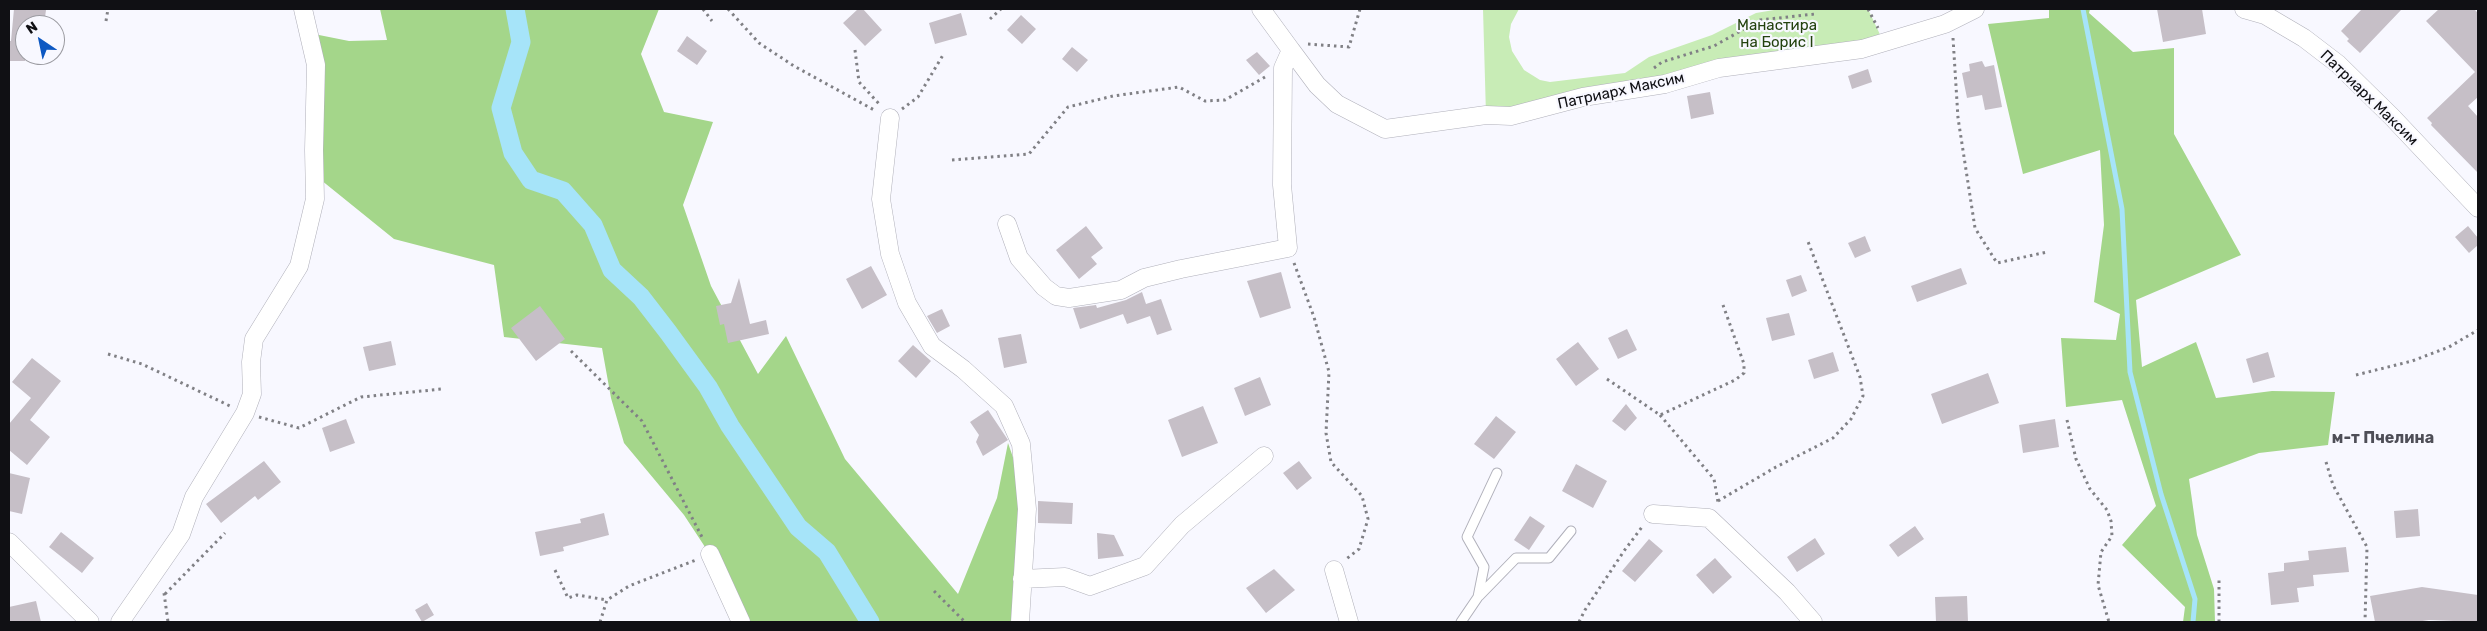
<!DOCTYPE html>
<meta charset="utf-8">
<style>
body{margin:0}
#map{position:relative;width:2487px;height:631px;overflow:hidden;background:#f8f8ff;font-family:Rubik,sans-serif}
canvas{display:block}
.frame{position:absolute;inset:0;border:10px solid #101014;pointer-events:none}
.north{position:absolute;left:15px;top:15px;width:50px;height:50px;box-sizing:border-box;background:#f8f8ff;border:1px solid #9b9ba1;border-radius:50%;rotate:326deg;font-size:14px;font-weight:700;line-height:20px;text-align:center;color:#101014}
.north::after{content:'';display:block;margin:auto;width:18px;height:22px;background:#0d58c2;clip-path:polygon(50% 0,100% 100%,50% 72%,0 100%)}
</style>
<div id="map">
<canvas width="2487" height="631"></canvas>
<div class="frame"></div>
<div class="north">N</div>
</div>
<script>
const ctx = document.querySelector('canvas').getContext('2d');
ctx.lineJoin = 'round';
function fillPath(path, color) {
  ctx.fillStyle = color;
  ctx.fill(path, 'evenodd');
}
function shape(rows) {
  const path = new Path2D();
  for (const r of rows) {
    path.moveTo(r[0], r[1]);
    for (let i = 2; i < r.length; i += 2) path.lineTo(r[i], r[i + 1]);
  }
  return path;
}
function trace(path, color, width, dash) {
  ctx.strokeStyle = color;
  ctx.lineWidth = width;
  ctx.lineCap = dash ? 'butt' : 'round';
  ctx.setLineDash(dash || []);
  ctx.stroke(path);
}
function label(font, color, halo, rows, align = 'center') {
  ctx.font = font + ' Rubik,sans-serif';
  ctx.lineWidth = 4.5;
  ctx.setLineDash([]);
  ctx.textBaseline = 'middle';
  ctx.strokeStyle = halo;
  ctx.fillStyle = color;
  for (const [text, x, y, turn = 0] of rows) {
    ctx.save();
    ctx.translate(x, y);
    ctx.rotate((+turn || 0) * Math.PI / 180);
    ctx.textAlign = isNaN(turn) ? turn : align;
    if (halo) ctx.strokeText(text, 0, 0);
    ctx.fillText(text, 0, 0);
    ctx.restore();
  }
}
fillPath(shape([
 [1483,9,1519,9,1511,24,1509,37,1512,51,1524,70,1540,80,1550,82,1625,73,1649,57,1712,35,1756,13,1780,9,1868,9,1884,43,1486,115]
]), '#c8ecb6');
fillPath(shape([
 [380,9,659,9,641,54,664,112,713,122,683,205,711,286,758,374,786,336,845,459,958,594,997,498,1008,443,1024,489,1019,622,747,622,730,585,684,515,624,443,611,398,602,348,504,337,494,265,394,239,321,180,314,34,349,41,387,40],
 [2049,9,2090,9,2089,13,2133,52,2174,48,2174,134,2241,255,2136,300,2142,367,2196,342,2216,398,2272,391,2335,392,2328,445,2259,453,2189,479,2197,535,2214,589,2215,622,2183,622,2185,607,2122,545,2156,506,2122,400,2066,407,2061,338,2116,340,2120,314,2094,302,2104,225,2100,150,2023,174,1988,24,2049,18]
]), '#a4d68a');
trace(shape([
 [2083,9,2122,209,2130,372,2161,494,2195,599,2193,622]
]), '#a6e4f9', 5);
trace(shape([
 [515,9,521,42,501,108,513,153,531,180,563,191,593,225,612,270,641,297,668,332,708,387,730,426,798,527,827,552,870,622]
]), '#a6e4f9', 19);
fillPath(shape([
 [14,9,46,10,44,25,25,25,25,61,9,61,9,41,11,41],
 [858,9,863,9,882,30,865,46,843,23],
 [2157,9,2202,9,2206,34,2163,42],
 [2362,9,2402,9,2360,53,2347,41,2349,39,2341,31],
 [2439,9,2474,9,2478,13,2478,97,2468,106,2478,117,2478,173,2431,125,2432,123,2427,118,2475,72,2426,21],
 [961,13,967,35,935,44,929,23],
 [1021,15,1036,29,1022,44,1007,30],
 [687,36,707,51,697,65,677,51],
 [1072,47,1088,60,1077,72,1062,59],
 [1257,52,1270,66,1259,75,1246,60],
 [1982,61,1985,67,1994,65,2002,107,1985,110,1982,95,1967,98,1962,73,1970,71,1969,64],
 [1868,69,1872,82,1852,89,1848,76],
 [1710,92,1714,114,1691,119,1687,96],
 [1086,226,1103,248,1091,257,1097,264,1079,279,1056,250],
 [2468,226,2478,238,2478,245,2469,253,2455,237],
 [1865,236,1871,251,1855,258,1848,243],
 [871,266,887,295,862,309,846,279],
 [1961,268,1967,284,1917,302,1911,286],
 [1281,272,1291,308,1260,318,1247,281],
 [1801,275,1807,291,1792,297,1786,280],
 [739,278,750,324,766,320,769,334,728,343,724,324,720,325,716,306,731,303],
 [1142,292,1146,304,1161,299,1172,330,1157,335,1150,316,1127,324,1123,314,1080,329,1073,308,1096,305,1097,308,1126,300],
 [540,306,565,339,536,361,511,328],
 [942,309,950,326,937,333,927,316],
 [1789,313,1795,335,1772,341,1766,318],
 [1627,329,1637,350,1618,359,1608,338],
 [1021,334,1027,363,1004,368,998,338],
 [391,341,396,365,369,371,363,347],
 [1578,342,1599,369,1576,386,1556,359],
 [913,345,931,361,916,378,898,361],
 [1833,352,1839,371,1814,379,1808,360],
 [2268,352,2275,377,2253,383,2246,359],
 [32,358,61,381,30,420,50,437,27,465,9,450,9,424,31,398,12,382],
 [1988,373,1999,403,1942,424,1931,394],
 [1260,377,1271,405,1245,416,1234,388],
 [1626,404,1637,418,1625,431,1612,421],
 [1203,406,1218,443,1182,457,1168,420],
 [988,410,1008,440,983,456,976,442,979,435,970,422],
 [1496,416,1516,432,1494,459,1474,444],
 [346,419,355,443,330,452,322,428],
 [2055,419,2059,447,2023,453,2019,425],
 [264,461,281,482,258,500,255,496,221,523,206,504],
 [1299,461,1312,478,1297,490,1283,473],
 [1576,464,1607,481,1593,508,1562,491],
 [9,473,30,478,22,514,9,511],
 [1038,501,1073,503,1072,524,1038,523],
 [2418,509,2420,536,2396,538,2394,511],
 [604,513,609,535,563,547,564,551,540,556,535,532,581,523,580,519],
 [1530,516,1545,526,1529,550,1514,540],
 [1915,526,1924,539,1898,557,1889,545],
 [61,532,94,558,82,573,49,547],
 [1097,533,1114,535,1124,556,1098,559],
 [1815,538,1825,554,1797,572,1787,557],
 [1649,539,1663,551,1635,582,1622,571],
 [2346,547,2349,572,2313,575,2314,586,2297,588,2299,602,2271,605,2268,573,2284,571,2284,563,2309,560,2308,551],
 [1715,558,1732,577,1713,594,1696,575],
 [1274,569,1295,590,1266,613,1246,588],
 [2422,587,2478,595,2478,622,2429,620,2416,622,2375,622,2370,596],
 [1967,596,1968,622,1936,622,1935,597],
 [36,601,41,622,9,622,9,607],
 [427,603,434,615,422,622,415,610]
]), '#c6bfc7');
const lane = shape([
 [1479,596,1516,558,1549,558,1571,531],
 [1461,622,1478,597,1484,567,1467,537,1497,473]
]);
const street = shape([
 [2244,9,2265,15,2304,38,2338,64,2392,117,2478,208],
 [1291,50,1317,85,1337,104,1385,129,1486,115,1511,116,1583,97,1665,84,1719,68,1862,49,1945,24,1975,9],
 [890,118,881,199,890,254,907,303,932,346,963,369,1004,406,1021,444,1027,509,1020,622],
 [1007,224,1019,258,1044,287,1056,296,1069,298,1121,290,1144,278,1181,269,1288,248,1282,185,1283,68,1291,50,1261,9],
 [1653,514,1709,518,1787,592,1813,622],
 [9,542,90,622],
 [710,554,741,622],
 [1334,570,1349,622],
 [1022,579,1065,577,1090,586,1145,566,1182,525,1264,456],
 [120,622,181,534,194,497,245,413,252,394,251,362,254,339,299,266,315,199,314,150,316,65,303,9]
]);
trace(lane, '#b0b0ba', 11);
trace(street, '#b0b0ba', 19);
trace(shape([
 [703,9,712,21],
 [728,9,759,43,794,66,876,111],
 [1868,9,1878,28],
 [990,19,1001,9],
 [106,21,108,9],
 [1953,38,1958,118,1975,228,1997,263,2047,252],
 [1308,44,1349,47,1360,9],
 [855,50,859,82,881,106],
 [1654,68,1662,62,1714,46,1760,20,1815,14],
 [902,109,918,97,943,55],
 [952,160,1029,154,1068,107,1113,96,1179,87,1205,101,1225,100,1265,77],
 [1294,263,1314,317,1329,372,1326,433,1331,462,1362,496,1368,519,1359,549,1345,560],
 [571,351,642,421,703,539],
 [108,354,142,364,230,406],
 [2356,375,2412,361,2449,347,2478,330],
 [1607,379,1660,415,1735,380,1744,373,1744,364,1723,305],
 [1660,415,1714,479,1718,502],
 [259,417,299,428,361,397,442,389],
 [2067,420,2076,459,2090,489,2107,510,2111,521,2112,536,2101,552,2098,585,2109,622],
 [2326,462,2333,485,2367,547,2365,622],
 [1718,501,1776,467,1833,438,1851,419,1863,396,1860,377,1807,239],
 [555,570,568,598,577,595,607,600],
 [934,591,965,622],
 [164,593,168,622],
 [165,594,225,533],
 [600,622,607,600,629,586,696,560],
 [1579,622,1585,610,1624,551,1642,527],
 [2219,622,2219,578]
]), '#808085', 3, [2.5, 4]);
trace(lane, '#fff', 9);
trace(street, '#fff', 18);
label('15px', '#23420e', '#f8f8ff', [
 ["Манастира",1777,26],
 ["на Борис І",1777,43]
]);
label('15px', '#101014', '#f8f8ff', [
 ["Патриарх Максим",1621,91,-12],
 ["Патриарх Максим",2369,98,44]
]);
label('bold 16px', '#4e4e57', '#f8f8ff', [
 ["м-т Пчелина",2383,438]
]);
</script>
